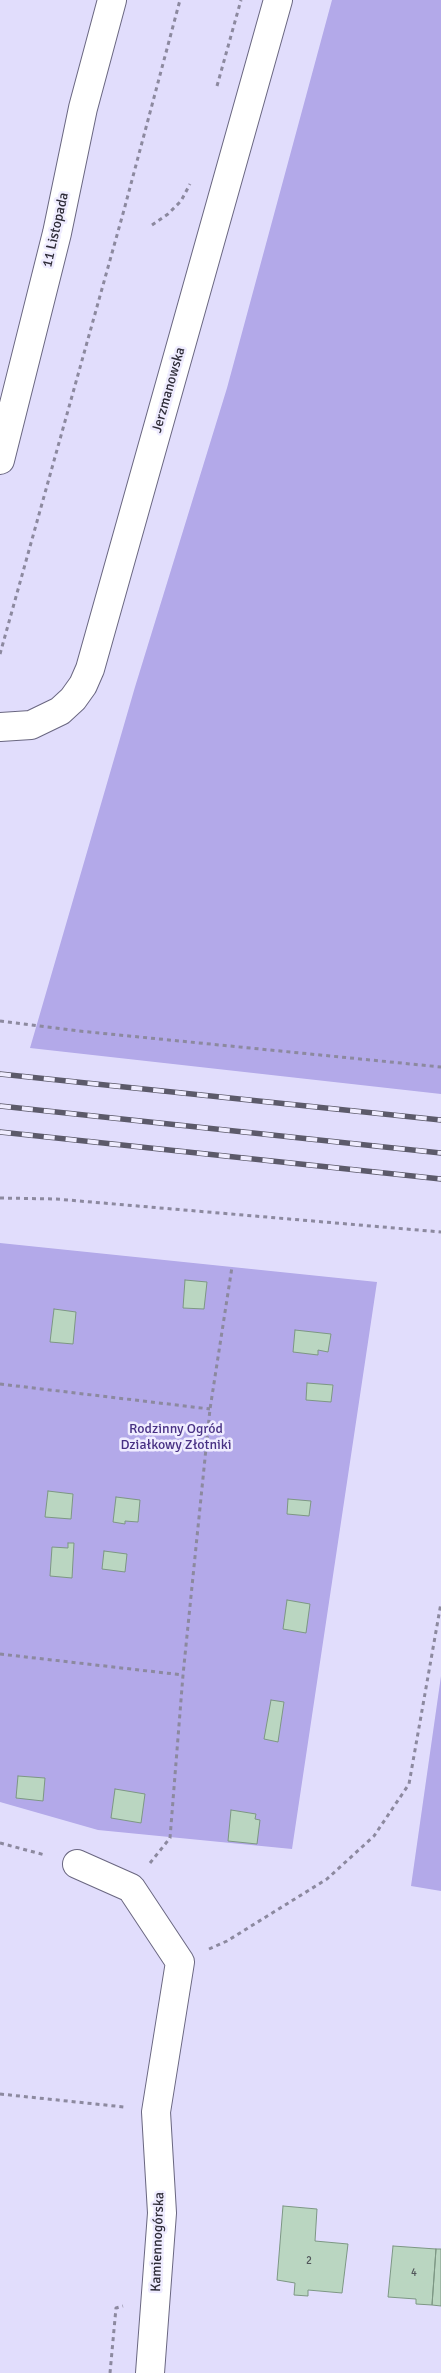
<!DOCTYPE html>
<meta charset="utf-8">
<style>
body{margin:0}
canvas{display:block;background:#e1ddfc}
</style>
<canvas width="441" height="2373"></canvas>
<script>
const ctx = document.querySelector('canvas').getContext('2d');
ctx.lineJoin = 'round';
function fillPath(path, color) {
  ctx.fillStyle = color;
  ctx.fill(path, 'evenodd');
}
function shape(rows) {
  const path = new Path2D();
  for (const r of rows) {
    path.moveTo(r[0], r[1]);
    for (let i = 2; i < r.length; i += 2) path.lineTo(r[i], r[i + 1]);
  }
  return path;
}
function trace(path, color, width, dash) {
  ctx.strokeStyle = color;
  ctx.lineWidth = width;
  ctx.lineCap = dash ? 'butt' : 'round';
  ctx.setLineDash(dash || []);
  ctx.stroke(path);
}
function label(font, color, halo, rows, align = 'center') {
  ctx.font = font + ' Signika,sans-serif';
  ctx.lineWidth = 5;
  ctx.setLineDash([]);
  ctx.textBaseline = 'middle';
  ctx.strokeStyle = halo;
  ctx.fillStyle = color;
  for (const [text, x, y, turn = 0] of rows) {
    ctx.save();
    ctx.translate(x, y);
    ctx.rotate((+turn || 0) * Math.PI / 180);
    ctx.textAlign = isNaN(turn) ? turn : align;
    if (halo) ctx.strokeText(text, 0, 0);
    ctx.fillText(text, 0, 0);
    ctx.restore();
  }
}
fillPath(shape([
 [332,0,441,0,441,1094,30,1048,135,687,227,388],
 [0,1243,377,1282,292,1849,98,1830,0,1802],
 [441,1676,441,1891,411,1886]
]), '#b3a9e9');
const building = shape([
 [185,1280,207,1282,204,1309,183,1308,185,1280],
 [54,1309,76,1312,73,1344,50,1342,54,1309],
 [295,1330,331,1334,328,1352,318,1350,318,1355,293,1352,295,1330],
 [307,1383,333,1385,331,1402,306,1400,307,1383],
 [48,1491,73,1494,71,1519,45,1517,48,1491],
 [116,1497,140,1500,138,1522,125,1521,125,1524,113,1522,116,1497],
 [288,1499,311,1501,309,1516,287,1514,288,1499],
 [68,1543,74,1543,72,1578,50,1576,52,1547,68,1548,68,1543],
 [104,1551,127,1554,125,1572,102,1569,104,1551],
 [287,1600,310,1604,306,1633,283,1629,287,1600],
 [271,1700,284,1702,278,1742,264,1739,271,1700],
 [18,1776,45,1778,43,1801,16,1798,18,1776],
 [115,1789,145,1794,141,1823,111,1818,115,1789],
 [231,1810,256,1814,255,1819,260,1820,257,1844,228,1841,231,1810],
 [283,2206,317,2209,315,2241,348,2244,342,2293,308,2290,308,2296,294,2295,295,2283,277,2280,283,2206],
 [393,2246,436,2249,432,2305,416,2304,416,2299,388,2297,393,2246],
 [436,2249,441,2249,441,2306,432,2305,436,2249]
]);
fillPath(building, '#bad6c1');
trace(building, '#7d9784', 1);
const minor = shape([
 [0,727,31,725,60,711,73,699,83,685,90,669,278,0],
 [77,1864,131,1888,180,1962,156,2112,162,2213,150,2373]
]);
const major = shape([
 [0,460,57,233,83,108,112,0]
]);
trace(minor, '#6a6781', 30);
trace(major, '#6a6781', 30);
trace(shape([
 [217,86,241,0],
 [152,225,168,214,181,201,190,184],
 [0,654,124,210,180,0],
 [0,1021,79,1031,441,1067],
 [0,1198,56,1199,441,1232],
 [0,1384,210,1409],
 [0,1654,183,1675],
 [0,1843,45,1855],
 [150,1863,170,1838,183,1675,210,1409,232,1267],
 [209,1949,227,1941,327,1879,374,1836,409,1784,441,1603],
 [0,2094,124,2107],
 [110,2373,116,2308,123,2306]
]), '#8c899f', 3, [4, 4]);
trace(minor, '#fff', 28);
trace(major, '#fff', 28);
const rail = shape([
 [0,1074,441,1120],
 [0,1106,441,1153],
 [0,1132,441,1179]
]);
trace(rail, '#5c5a6a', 5.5);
trace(rail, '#efecff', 4, [11]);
label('11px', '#51565a', null, [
 ["2",309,2261],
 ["4",414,2273]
]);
label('14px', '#2e2c38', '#efecff', [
 ["11 Listopada",56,230,-77],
 ["Jerzmanowska",169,390,-74],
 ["Kamiennogórska",158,2242,-88]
]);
label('14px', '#483184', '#efecff', [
 ["Rodzinny Ogród",176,1429],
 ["Działkowy Złotniki",176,1445]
]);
</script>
